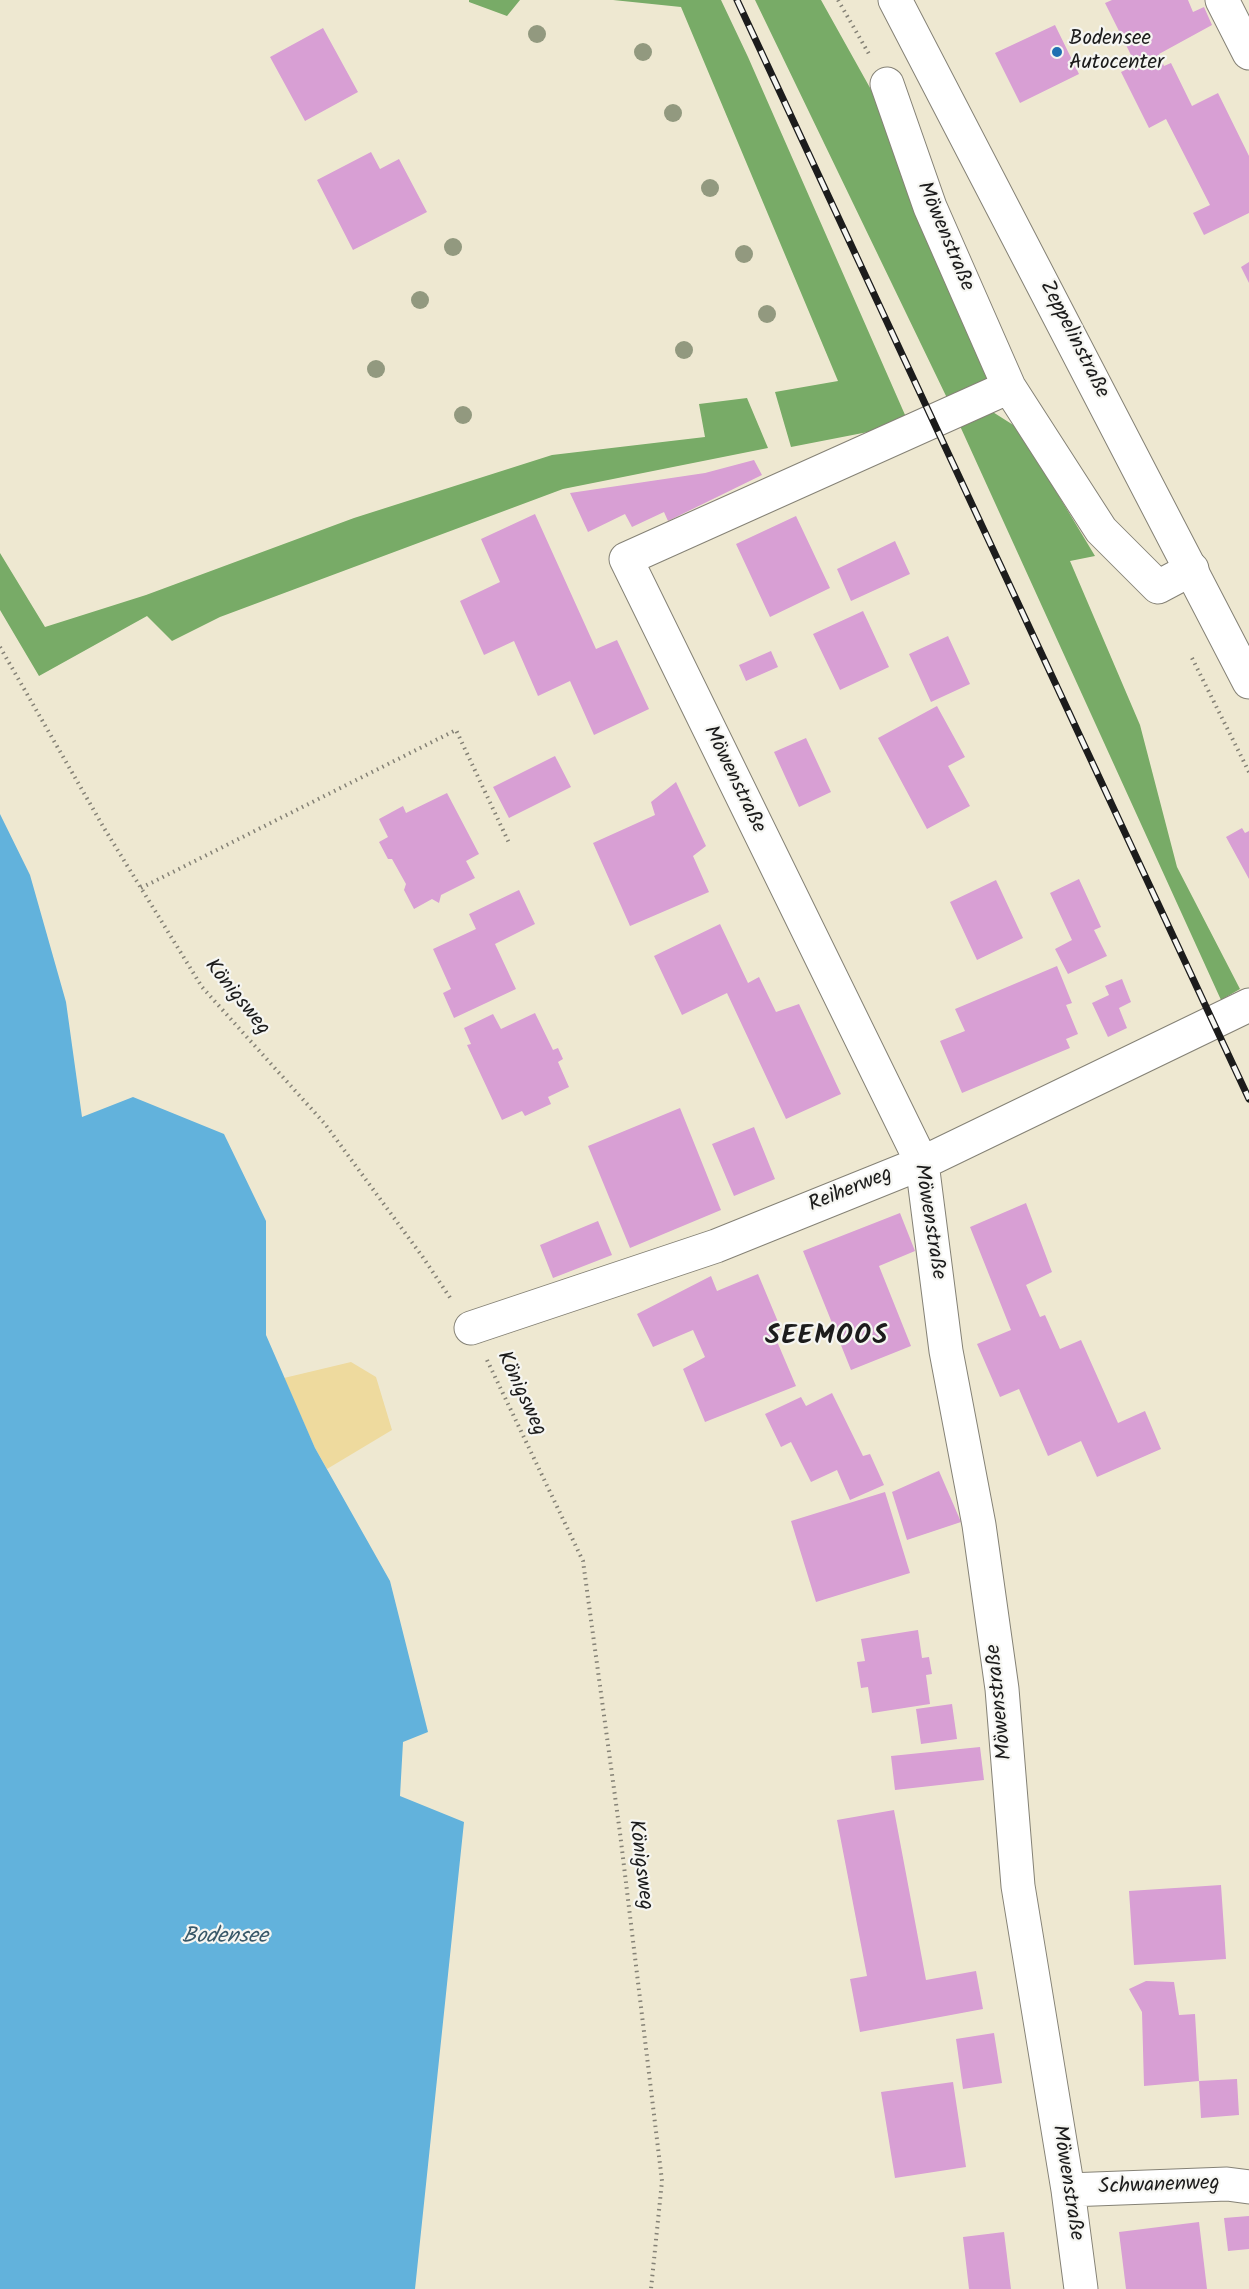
<!DOCTYPE html>
<meta charset="utf-8">
<style>
body{margin:0}
canvas{display:block;background:#eee8d1}
</style>
<canvas width="1249" height="2289"></canvas>
<script>
const ctx = document.querySelector('canvas').getContext('2d');
ctx.lineJoin = 'round';
function fillPath(path, color) {
  ctx.fillStyle = color;
  ctx.fill(path, 'evenodd');
}
function shape(rows) {
  const path = new Path2D();
  for (const r of rows) {
    path.moveTo(r[0], r[1]);
    for (let i = 2; i < r.length; i += 2) path.lineTo(r[i], r[i + 1]);
  }
  return path;
}
function trace(path, color, width, dash) {
  ctx.strokeStyle = color;
  ctx.lineWidth = width;
  ctx.lineCap = dash ? 'butt' : 'round';
  ctx.setLineDash(dash || []);
  ctx.stroke(path);
}
function label(font, color, halo, rows, align = 'center') {
  ctx.font = font + ' Kalam,sans-serif';
  ctx.lineWidth = 4.5;
  ctx.setLineDash([]);
  ctx.textBaseline = 'middle';
  ctx.strokeStyle = halo;
  ctx.fillStyle = color;
  for (const [text, x, y, turn = 0] of rows) {
    ctx.save();
    ctx.translate(x, y);
    ctx.rotate((+turn || 0) * Math.PI / 180);
    ctx.textAlign = isNaN(turn) ? turn : align;
    if (halo) ctx.strokeText(text, 0, 0);
    ctx.fillText(text, 0, 0);
    ctx.restore();
  }
}
fillPath(shape([
 [469,0,520,0,507,16,469,2],
 [613,0,721,0,748,57,909,424,791,447,775,392,838,381,681,7],
 [755,0,821,0,898,138,988,379,947,398],
 [747,398,768,448,563,489,220,617,172,641,147,616,39,676,0,610,0,553,45,627,146,595,354,518,552,455,705,437,699,404],
 [988,409,1018,428,1095,556,1070,561,1140,725,1177,867,1240,989,1221,1000,955,415]
]), '#78ab67');
fillPath(shape([
 [351,1362,376,1377,392,1430,327,1469,315,1448,284,1378]
]), '#eeda9e');
fillPath(shape([
 [0,814,30,875,66,1002,82,1117,133,1097,224,1134,266,1221,266,1335,315,1448,390,1581,428,1732,403,1742,400,1796,464,1822,415,2289,0,2289]
]), '#62b2dc');
fillPath(shape([
 [1112,0,1188,0,1193,12,1204,7,1212,25,1159,54,1164,66,1171,63,1192,106,1218,93,1249,156,1249,213,1204,235,1193,213,1210,205,1166,119,1149,128,1121,72,1136,65,1105,3],
 [1055,25,1079,74,1020,103,995,53],
 [323,28,358,92,305,121,270,57],
 [371,152,380,169,399,159,427,212,353,250,317,180],
 [1249,262,1249,283,1241,267],
 [754,460,762,475,668,521,664,512,632,527,625,514,588,532,570,493,705,473],
 [535,514,596,649,617,640,649,709,594,735,570,681,538,696,514,641,484,655,460,601,500,582,481,539],
 [796,516,830,588,770,617,736,544],
 [895,541,910,574,851,601,837,569],
 [863,611,889,667,840,690,813,634],
 [948,636,970,684,931,702,909,654],
 [771,651,778,667,746,681,739,665],
 [937,706,965,757,948,766,970,806,927,829,878,738],
 [806,738,831,792,799,807,774,752],
 [555,756,571,787,509,818,493,787],
 [676,782,706,846,693,856,709,892,630,926,593,843,655,815,651,802],
 [447,793,479,854,466,861,475,878,441,895,439,903,432,899,414,909,404,890,406,884,392,859,388,859,379,842,388,837,379,819,403,806,406,813],
 [1242,828,1245,833,1249,831,1249,879,1226,837],
 [1079,879,1101,927,1094,930,1107,956,1068,974,1055,949,1072,940,1050,893],
 [996,880,1023,938,977,960,950,902],
 [519,890,535,924,495,944,516,989,454,1018,443,993,451,989,433,949,476,929,469,914],
 [720,924,748,983,759,977,776,1012,799,1004,841,1094,786,1119,727,993,682,1015,654,956],
 [1057,966,1072,1003,1066,1005,1078,1034,1066,1039,1070,1048,962,1093,940,1041,965,1031,955,1009],
 [1122,979,1131,1002,1119,1008,1127,1028,1108,1037,1092,1003,1109,995,1105,986],
 [535,1013,553,1050,558,1048,563,1059,558,1062,569,1087,548,1097,551,1104,525,1116,522,1111,502,1120,467,1045,471,1044,464,1028,493,1014,501,1029],
 [680,1108,721,1210,630,1248,588,1146],
 [754,1127,775,1179,734,1196,712,1144],
 [1026,1203,1052,1272,1026,1285,1040,1317,1045,1315,1060,1349,1081,1340,1118,1423,1145,1411,1161,1449,1097,1477,1081,1441,1048,1456,1019,1389,1000,1397,977,1344,1011,1330,970,1227],
 [900,1213,915,1251,879,1266,911,1346,851,1370,803,1251],
 [598,1221,612,1255,553,1278,540,1245],
 [758,1274,781,1329,773,1332,796,1386,705,1422,683,1369,705,1357,693,1330,653,1347,637,1314,711,1276,717,1291],
 [832,1393,863,1456,870,1454,884,1485,850,1500,837,1470,811,1482,791,1442,781,1447,765,1414,801,1397,806,1406],
 [939,1471,961,1522,907,1540,892,1492],
 [885,1492,910,1573,816,1602,791,1521],
 [918,1630,922,1658,929,1657,932,1674,926,1675,930,1704,872,1713,868,1687,861,1688,857,1662,865,1661,861,1639],
 [952,1704,957,1739,921,1744,916,1709],
 [980,1747,984,1780,895,1790,891,1756],
 [894,1810,926,1980,976,1971,983,2009,860,2032,850,1979,867,1976,837,1820],
 [1221,1885,1226,1959,1134,1965,1129,1891],
 [1146,1981,1174,1982,1179,2015,1195,2014,1199,2081,1237,2079,1239,2115,1201,2118,1199,2081,1144,2086,1142,2012,1129,1989],
 [994,2033,1002,2083,963,2089,956,2039],
 [953,2082,966,2167,895,2178,881,2092],
 [1249,2216,1249,2249,1228,2251,1224,2218],
 [1199,2222,1207,2289,1126,2289,1119,2232],
 [1004,2232,1011,2289,969,2289,963,2237]
]), '#d89fd4');
const minor = shape([
 [1222,0,1249,53],
 [887,84,930,207,1009,387,1101,530,1158,587,1192,569],
 [1009,387,626,559,922,1163,946,1351,979,1525,1002,1689,1018,1886,1068,2190,1081,2289],
 [471,1328,716,1246,922,1163,1249,1005],
 [1068,2190,1227,2184,1249,2187]
]);
const major = shape([
 [895,0,1249,682]
]);
trace(minor, '#858276', 35);
trace(major, '#858276', 35);
trace(shape([
 [838,0,869,54],
 [0,647,104,828,202,987,325,1124,422,1256,451,1299],
 [1192,658,1249,772],
 [141,888,456,730,510,845],
 [487,1360,583,1561,620,1833,662,2181,651,2289]
]), '#858276', 4, [1.5, 4.5]);
trace(minor, '#fff', 33);
trace(major, '#fff', 33);
const rail = shape([
 [737,0,1249,1099]
]);
trace(rail, '#1c1c1c', 7);
trace(rail, '#f6f6f2', 4.5, [14]);
ctx.fillStyle = '#92997f';
for (const [x, y] of [
 [537,34],
 [643,52],
 [673,113],
 [710,188],
 [453,247],
 [744,254],
 [420,300],
 [767,314],
 [684,350],
 [376,369],
 [463,415]
]) {
  ctx.beginPath();
  ctx.arc(x, y, 9, 0, 2 * Math.PI);
  ctx.fill();
}
for (const [x, y, r, color] of [
 [1057,52,6,"#1f6fb2"]
]) {
  const dot = new Path2D();
  dot.arc(x, y, r, 0, 2 * Math.PI);
  ctx.fillStyle = color;
  ctx.fill(dot);
  trace(dot, '#f6f6f2', 2);
}
label('21px', '#1c1c1c', '#f6f6f2', [
 ["Bodensee",1069,40],
 ["Autocenter",1069,64]
], 'left');
label('21px', '#1c1c1c', '#f6f6f2', [
 ["Möwenstraße",944,237,67],
 ["Zeppelinstraße",1073,340,63],
 ["Möwenstraße",733,780,64],
 ["Königsweg",236,998,51],
 ["Reiherweg",851,1191,-22],
 ["Möwenstraße",928,1222,81],
 ["Königsweg",520,1394,65],
 ["Möwenstraße",1001,1702,-96],
 ["Königsweg",639,1865,83],
 ["Möwenstraße",1066,2183,81],
 ["Schwanenweg",1159,2187,-2]
]);
label('italic 22px', '#385869', '#f6f6f2', [
 ["Bodensee",225,1938]
]);
ctx.letterSpacing = '1.5px';
label('bold 27px', '#1c1c1c', '#f6f6f2', [
 ["SEEMOOS",827,1338]
]);
ctx.letterSpacing = '0px';
</script>
